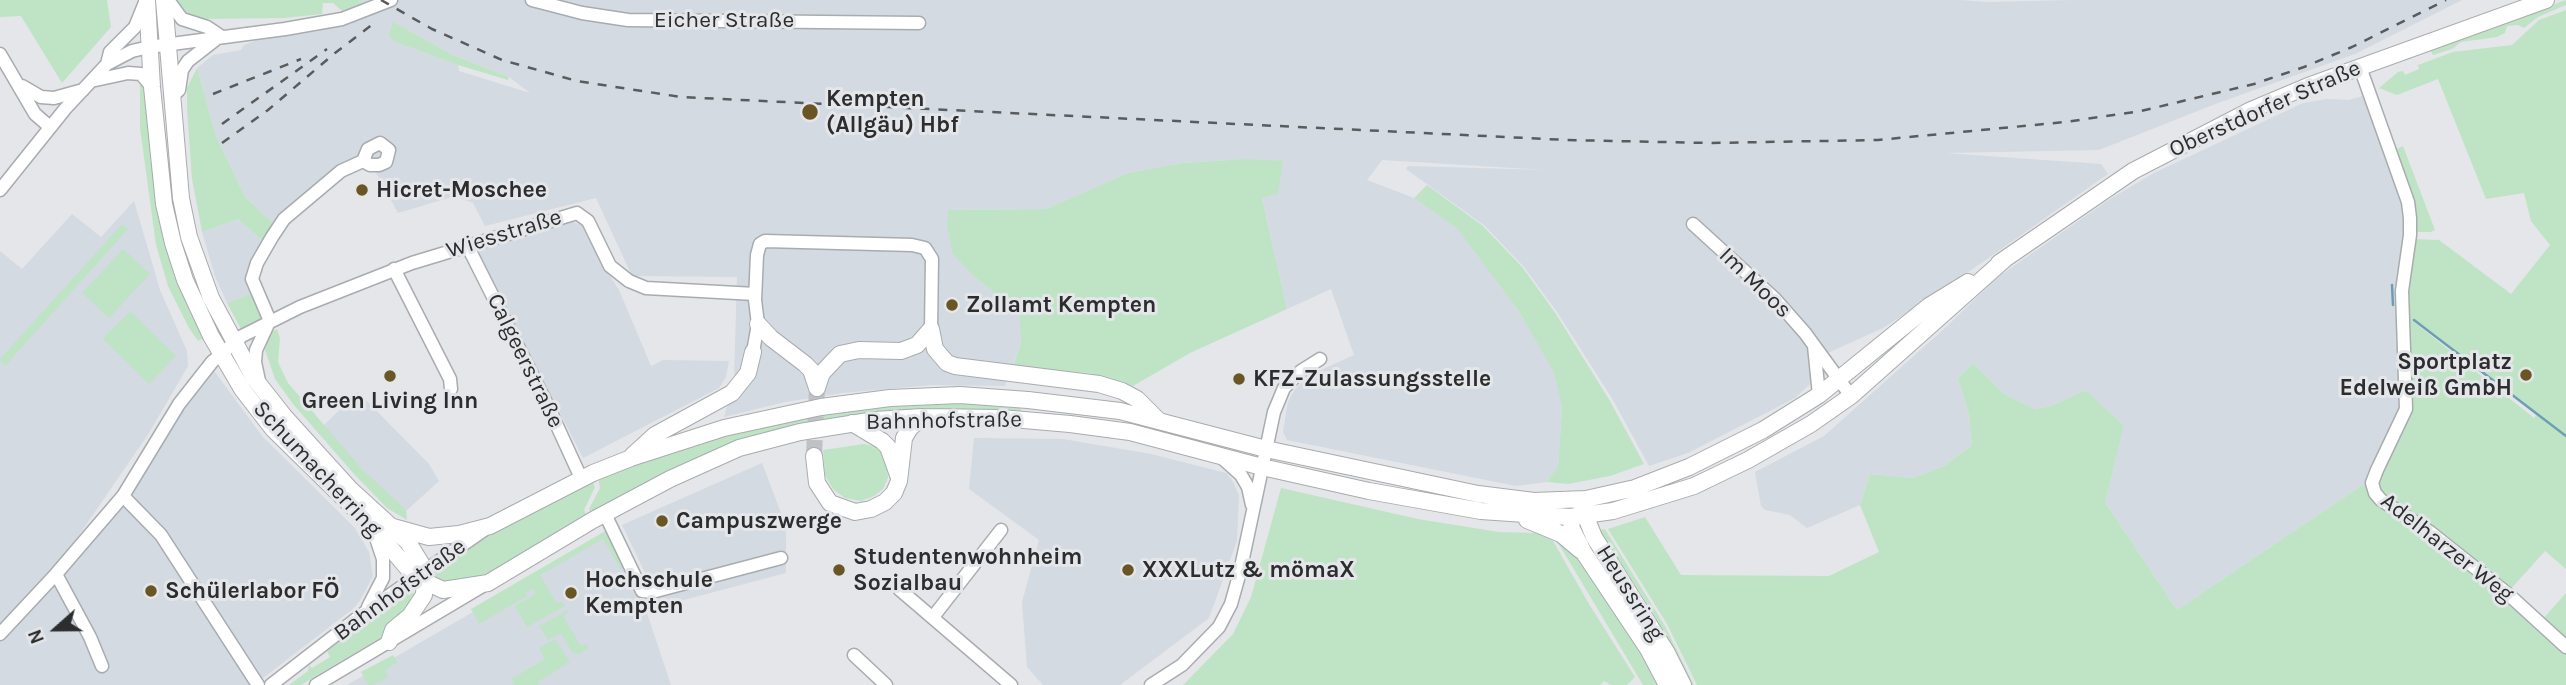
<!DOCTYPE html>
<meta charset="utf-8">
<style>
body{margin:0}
#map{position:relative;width:2566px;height:685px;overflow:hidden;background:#e4e6e9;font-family:Karla,sans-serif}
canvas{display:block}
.north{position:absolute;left:21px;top:594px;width:70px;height:70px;-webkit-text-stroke:5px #e4e6e9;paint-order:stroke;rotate:249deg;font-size:19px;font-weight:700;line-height:28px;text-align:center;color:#2c2d2e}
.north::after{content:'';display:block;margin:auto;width:24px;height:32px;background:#2c2d2e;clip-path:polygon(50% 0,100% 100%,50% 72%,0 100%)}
</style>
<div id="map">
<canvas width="2566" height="685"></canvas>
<div class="north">N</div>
</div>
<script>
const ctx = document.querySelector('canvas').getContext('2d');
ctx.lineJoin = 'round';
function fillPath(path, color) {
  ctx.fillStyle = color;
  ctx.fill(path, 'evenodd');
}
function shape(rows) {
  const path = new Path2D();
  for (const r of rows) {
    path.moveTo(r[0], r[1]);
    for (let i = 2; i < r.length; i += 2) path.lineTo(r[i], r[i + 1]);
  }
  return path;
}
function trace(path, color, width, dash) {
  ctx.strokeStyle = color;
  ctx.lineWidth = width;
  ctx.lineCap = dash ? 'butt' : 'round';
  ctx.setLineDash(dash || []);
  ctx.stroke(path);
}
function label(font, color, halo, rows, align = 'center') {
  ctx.font = font + ' Karla,sans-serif';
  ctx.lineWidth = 6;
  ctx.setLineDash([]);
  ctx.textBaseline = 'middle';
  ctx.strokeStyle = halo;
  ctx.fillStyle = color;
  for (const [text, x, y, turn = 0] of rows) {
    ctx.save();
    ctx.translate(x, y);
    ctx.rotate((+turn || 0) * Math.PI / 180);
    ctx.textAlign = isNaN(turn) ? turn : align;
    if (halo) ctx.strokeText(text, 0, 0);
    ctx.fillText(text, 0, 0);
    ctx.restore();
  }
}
fillPath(shape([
 [359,0,1959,0,1988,2,2074,0,2462,0,2355,54,2218,103,2099,150,1945,153,2101,164,2108,174,1957,280,1883,328,1810,361,1810,384,1795,398,1688,453,1649,466,1613,400,1557,312,1524,267,1485,226,1406,169,1408,166,1546,170,1382,160,1367,180,1414,198,1457,227,1520,313,1555,372,1562,408,1558,467,1547,482,1516,486,1287,440,1283,432,1288,402,1295,389,1312,374,1354,355,1331,289,1287,309,1262,197,1245,159,1181,163,1128,173,1046,209,948,210,977,279,1019,312,1021,343,1005,386,932,385,842,393,785,402,724,417,734,380,737,277,632,276,596,198,485,226,473,203,455,196,398,213,368,158,274,224,245,197,216,136,197,68,213,55,241,50,244,45,260,39,338,26,375,11],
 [394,23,453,55,509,77,530,93,459,71,458,65,395,42],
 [2366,95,2405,202,2402,409,2368,483,2361,486,2177,610,2105,502,2124,426,2086,390,2050,406,2035,409,2004,394,1973,363,1958,379,1969,413,1972,445,1944,466,1913,478,1870,474,1860,505,1807,528,1790,515,1765,510,1761,506,1755,472,1824,436,1944,329,1998,277,2110,199,2154,173,2303,103,2327,99,2349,100],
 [134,201,160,290,187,351,188,366,149,433,77,538,45,580,0,626,0,251,22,269,72,214,101,237],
 [238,219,264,242,253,292,227,303,215,276,202,232],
 [570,221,582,225,601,262,619,290,651,366,663,360,729,361,726,377,719,388,583,458,476,248],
 [212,368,262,436,355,528,369,552,373,576,361,599,354,608,254,685,0,685,0,639,58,578],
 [358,392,429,464,439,481,405,512,321,428],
 [974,438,1063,439,1151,454,1226,473,1232,480,1239,495,1237,541,1209,618,1120,685,1043,685,1027,667,1022,602,1039,540,969,489],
 [762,463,786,526,786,573,661,606,622,525],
 [606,535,647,613,671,685,347,685]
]), '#d3dae2');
fillPath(shape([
 [0,0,107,0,111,27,62,83,21,16,0,17],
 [177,0,359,0,365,4,342,11,333,3,323,3,322,14,285,18,205,19,189,14,177,4],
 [2566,0,2566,5,2538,17,2524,28,2518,25,2507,26,2505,33,2497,37,2461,42,2452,49,2433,55,2430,50],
 [2566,10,2566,569,2545,551,2509,591,2383,497,2376,483,2409,411,2406,312,2412,239,2439,240,2511,294,2550,245,2531,221,2524,193,2486,199,2438,79,2397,95,2379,88,2398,72,2403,71,2405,75,2419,69,2418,65,2453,52,2512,45,2539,20],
 [2414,319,2436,335,2536,415,2534,418,2414,322],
 [393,22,453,55,509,77,508,80,458,65,395,42,389,35],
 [197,68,216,136,245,197,274,224,264,242,238,219,202,232,192,179,187,109,187,88],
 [140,82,144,82,151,131,206,337,198,341,189,328,168,286,156,245,140,128],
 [2403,146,2435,230,2431,232,2413,232,2393,151],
 [1245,159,1283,161,1278,194,1262,198,1287,309,1190,353,1133,386,1089,373,1013,366,1021,343,1019,312,977,279,952,253,947,225,948,210,1046,209,1128,173,1181,163],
 [1427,185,1483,226,1523,268,1556,314,1610,401,1644,464,1610,476,1568,484,1547,482,1558,466,1562,408,1554,372,1520,313,1457,228,1414,198],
 [122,224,128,229,5,366,0,359],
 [123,249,150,274,109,318,82,293],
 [253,292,265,317,241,329,227,303],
 [130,311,176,356,149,384,103,339],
 [277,329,280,338,278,362,288,383,362,469,406,510,407,520,387,508,354,474,293,404,275,379,265,350,270,333],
 [1973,363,2004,394,2035,409,2050,406,2086,390,2124,426,2105,502,2177,610,2361,486,2368,483,2510,600,2566,651,2566,685,1697,685,1667,624,1608,529,1645,517,1681,575,1829,576,1879,552,1860,505,1870,474,1913,478,1944,466,1972,445,1969,413,1958,379],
 [961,401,1021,404,1021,414,765,434,592,515,589,509,600,488,598,478,726,434,820,412,891,404],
 [864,444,876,447,883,453,887,464,888,478,883,489,874,496,861,501,845,498,833,489,825,475,823,450],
 [592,481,595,487,584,510,588,518,485,577,444,583,430,580,430,573,495,532],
 [1281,488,1418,519,1499,532,1537,533,1553,541,1589,604,1635,677,1627,685,1611,685,1604,681,1600,685,1183,685,1233,634,1251,597],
 [1605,529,1665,626,1694,685,1689,685,1652,611,1599,530],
 [607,530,624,564,621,570,603,539,540,575,557,604,562,601,565,606,527,627,515,606,536,594,533,589,525,593,527,596,479,624,471,609],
 [1557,541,1579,556,1642,651,1661,685,1643,685],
 [407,589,418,596,383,636,301,685,289,685,308,671,309,665,312,668,330,657,327,651],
 [2566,593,2566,643,2542,620],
 [567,610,568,612,563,616,581,646,587,644,589,648,579,654,572,652,561,633,548,640,539,626],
 [555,639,570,662,538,682,539,685,515,685,511,679,545,659,539,648],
 [393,655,398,662,385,670,388,677,374,685,368,685,361,672]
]), '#bfe4c5');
trace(shape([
 [2392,285,2393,305],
 [2414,320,2566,436]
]), '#6c9fb3', 2.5);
trace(shape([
 [814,456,817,388]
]), '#bfc1c4', 16, [16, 8]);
const minor = shape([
 [168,0,182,19,207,27,222,37],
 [532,0,582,13,628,20,919,23],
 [0,54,35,114,50,127],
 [107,64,110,52,135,27,146,0],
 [2360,67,2408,202,2410,218,2410,235,2402,291,2406,409,2377,470,2372,483,2375,493,2381,500,2430,532,2508,594,2566,647],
 [91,81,128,73,141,74,152,87],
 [22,86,41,97,54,98,83,90],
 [171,97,179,90,182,70,188,61,215,40],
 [0,190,65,109,107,64,132,51,149,47,285,29,342,19,391,0],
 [1693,224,1775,299,1805,333,1851,396],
 [467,245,548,406,581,478],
 [394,269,450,379,451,389],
 [270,321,252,279,257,263,272,237,284,219,341,171,363,161,368,149,380,143,389,150,386,162,379,165,370,165,363,161],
 [1814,346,1819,395],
 [753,352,758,324,755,300,757,255,760,244,765,241,912,245,925,248,932,259,931,329],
 [259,381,255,362,256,350,269,322],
 [1221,457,1241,475,1248,487,1252,505],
 [123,496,161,535,258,685],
 [605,514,642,591,652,592,781,558],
 [56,574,90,637,102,666],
 [899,589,1011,685],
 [368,607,383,578,383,559,373,529],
 [933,617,1001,530],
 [0,634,56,574,123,496,179,404,212,362,242,336,300,307,412,263,577,213,588,221,610,266,629,281,646,288,755,294],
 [854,655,886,685],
 [271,685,364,613,484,530],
 [316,685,484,585],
 [1151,685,1182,665,1219,627,1231,604,1240,572,1274,412,1284,388,1301,371,1320,359]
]);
const major = shape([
 [147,0,152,87,164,204,173,243,185,280,211,336,242,389,273,429,372,526,415,577,443,590,488,583,593,520,670,479,739,448,800,432,875,420,922,417,1001,418,1070,424,1130,432,1262,467,1369,491,1481,511,1570,517,1613,511,1694,486,1748,460,1811,424,1851,396,2005,259],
 [164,0,181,198,189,237,211,298,254,378,284,416,351,490,408,542,425,570,424,595,410,616,393,630,389,642],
 [1999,263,2133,171,2251,110,2308,86,2546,0],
 [758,324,771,338,805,364,811,370,817,388],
 [931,329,935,349,947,363,955,366,1099,384,1122,391,1137,399,1158,420],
 [817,388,822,373,840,354,859,350,901,351,917,345,931,329],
 [852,423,882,441,888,447,898,475],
 [632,456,655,435,732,393,748,373,753,352],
 [814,456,817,483,830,503,855,512,871,509,885,502,894,493,899,481,904,438,910,428,922,417],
 [1581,505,1594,537,1667,653,1683,685],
 [1570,517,1572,529,1584,553,1648,649,1667,685],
 [1527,520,1561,534,1580,550],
 [393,527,429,537,459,534,490,526,593,473,631,458,724,428,821,407,890,398,960,395,1028,400,1120,411,1266,449,1478,494,1534,501,1586,499,1635,488,1689,467,1763,430,1819,395,1929,306,1968,282]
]);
trace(minor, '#a9acae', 15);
trace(major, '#a9acae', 18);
trace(minor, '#fff', 12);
trace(major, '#fff', 16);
trace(shape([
 [381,0,432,29,502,60,577,81,681,97,1567,140,1709,143,1878,140,2065,122,2141,111,2254,84,2304,67,2352,47,2446,0],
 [213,94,301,59],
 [222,124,327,49],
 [222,143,268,110,335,53,373,24]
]), '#5a5b5c', 2.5, [9, 9]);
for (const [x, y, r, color] of [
 [810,112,9,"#695624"],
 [362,190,7,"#695624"],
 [952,305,7,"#695624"],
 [2526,375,7,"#695624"],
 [390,376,7,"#695624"],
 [1239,379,7,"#695624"],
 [662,521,7,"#695624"],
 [839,570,7,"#695624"],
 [1128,570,7,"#695624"],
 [151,591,7,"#695624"],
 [571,593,7,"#695624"]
]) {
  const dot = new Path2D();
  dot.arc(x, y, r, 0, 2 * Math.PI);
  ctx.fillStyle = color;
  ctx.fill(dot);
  trace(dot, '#e4e6e9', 2.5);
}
label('23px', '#2c2d2e', '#e4e6e9', [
 ["Eicher Straße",724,20],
 ["Oberstdorfer Straße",2265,109,-24],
 ["Wiesstraße",504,234,-17],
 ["Im Moos",1755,283,44],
 ["Calgeerstraße",525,361,64],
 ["Bahnhofstraße",944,421,-1],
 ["Schumacherring",317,469,47],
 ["Adelharzer Weg",2447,548,38],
 ["Bahnhofstraße",400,590,-36],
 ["Heussring",1630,593,58]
]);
label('bold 23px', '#2c2d2e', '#e4e6e9', [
 ["Kempten",826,99],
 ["(Allgäu) Hbf",826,125],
 ["Hicret-Moschee",376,190],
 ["Zollamt Kempten",966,305],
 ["Sportplatz",2512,362,"right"],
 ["Edelweiß GmbH",2512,388,"right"],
 ["KFZ-Zulassungsstelle",1253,379],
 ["Green Living Inn",390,401,"center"],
 ["Campuszwerge",676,521],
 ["Studentenwohnheim",853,557],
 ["Sozialbau",853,583],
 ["XXXLutz & mömaX",1142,570],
 ["Hochschule",585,580],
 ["Kempten",585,606],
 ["Schülerlabor FÖ",165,591]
], 'left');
</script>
